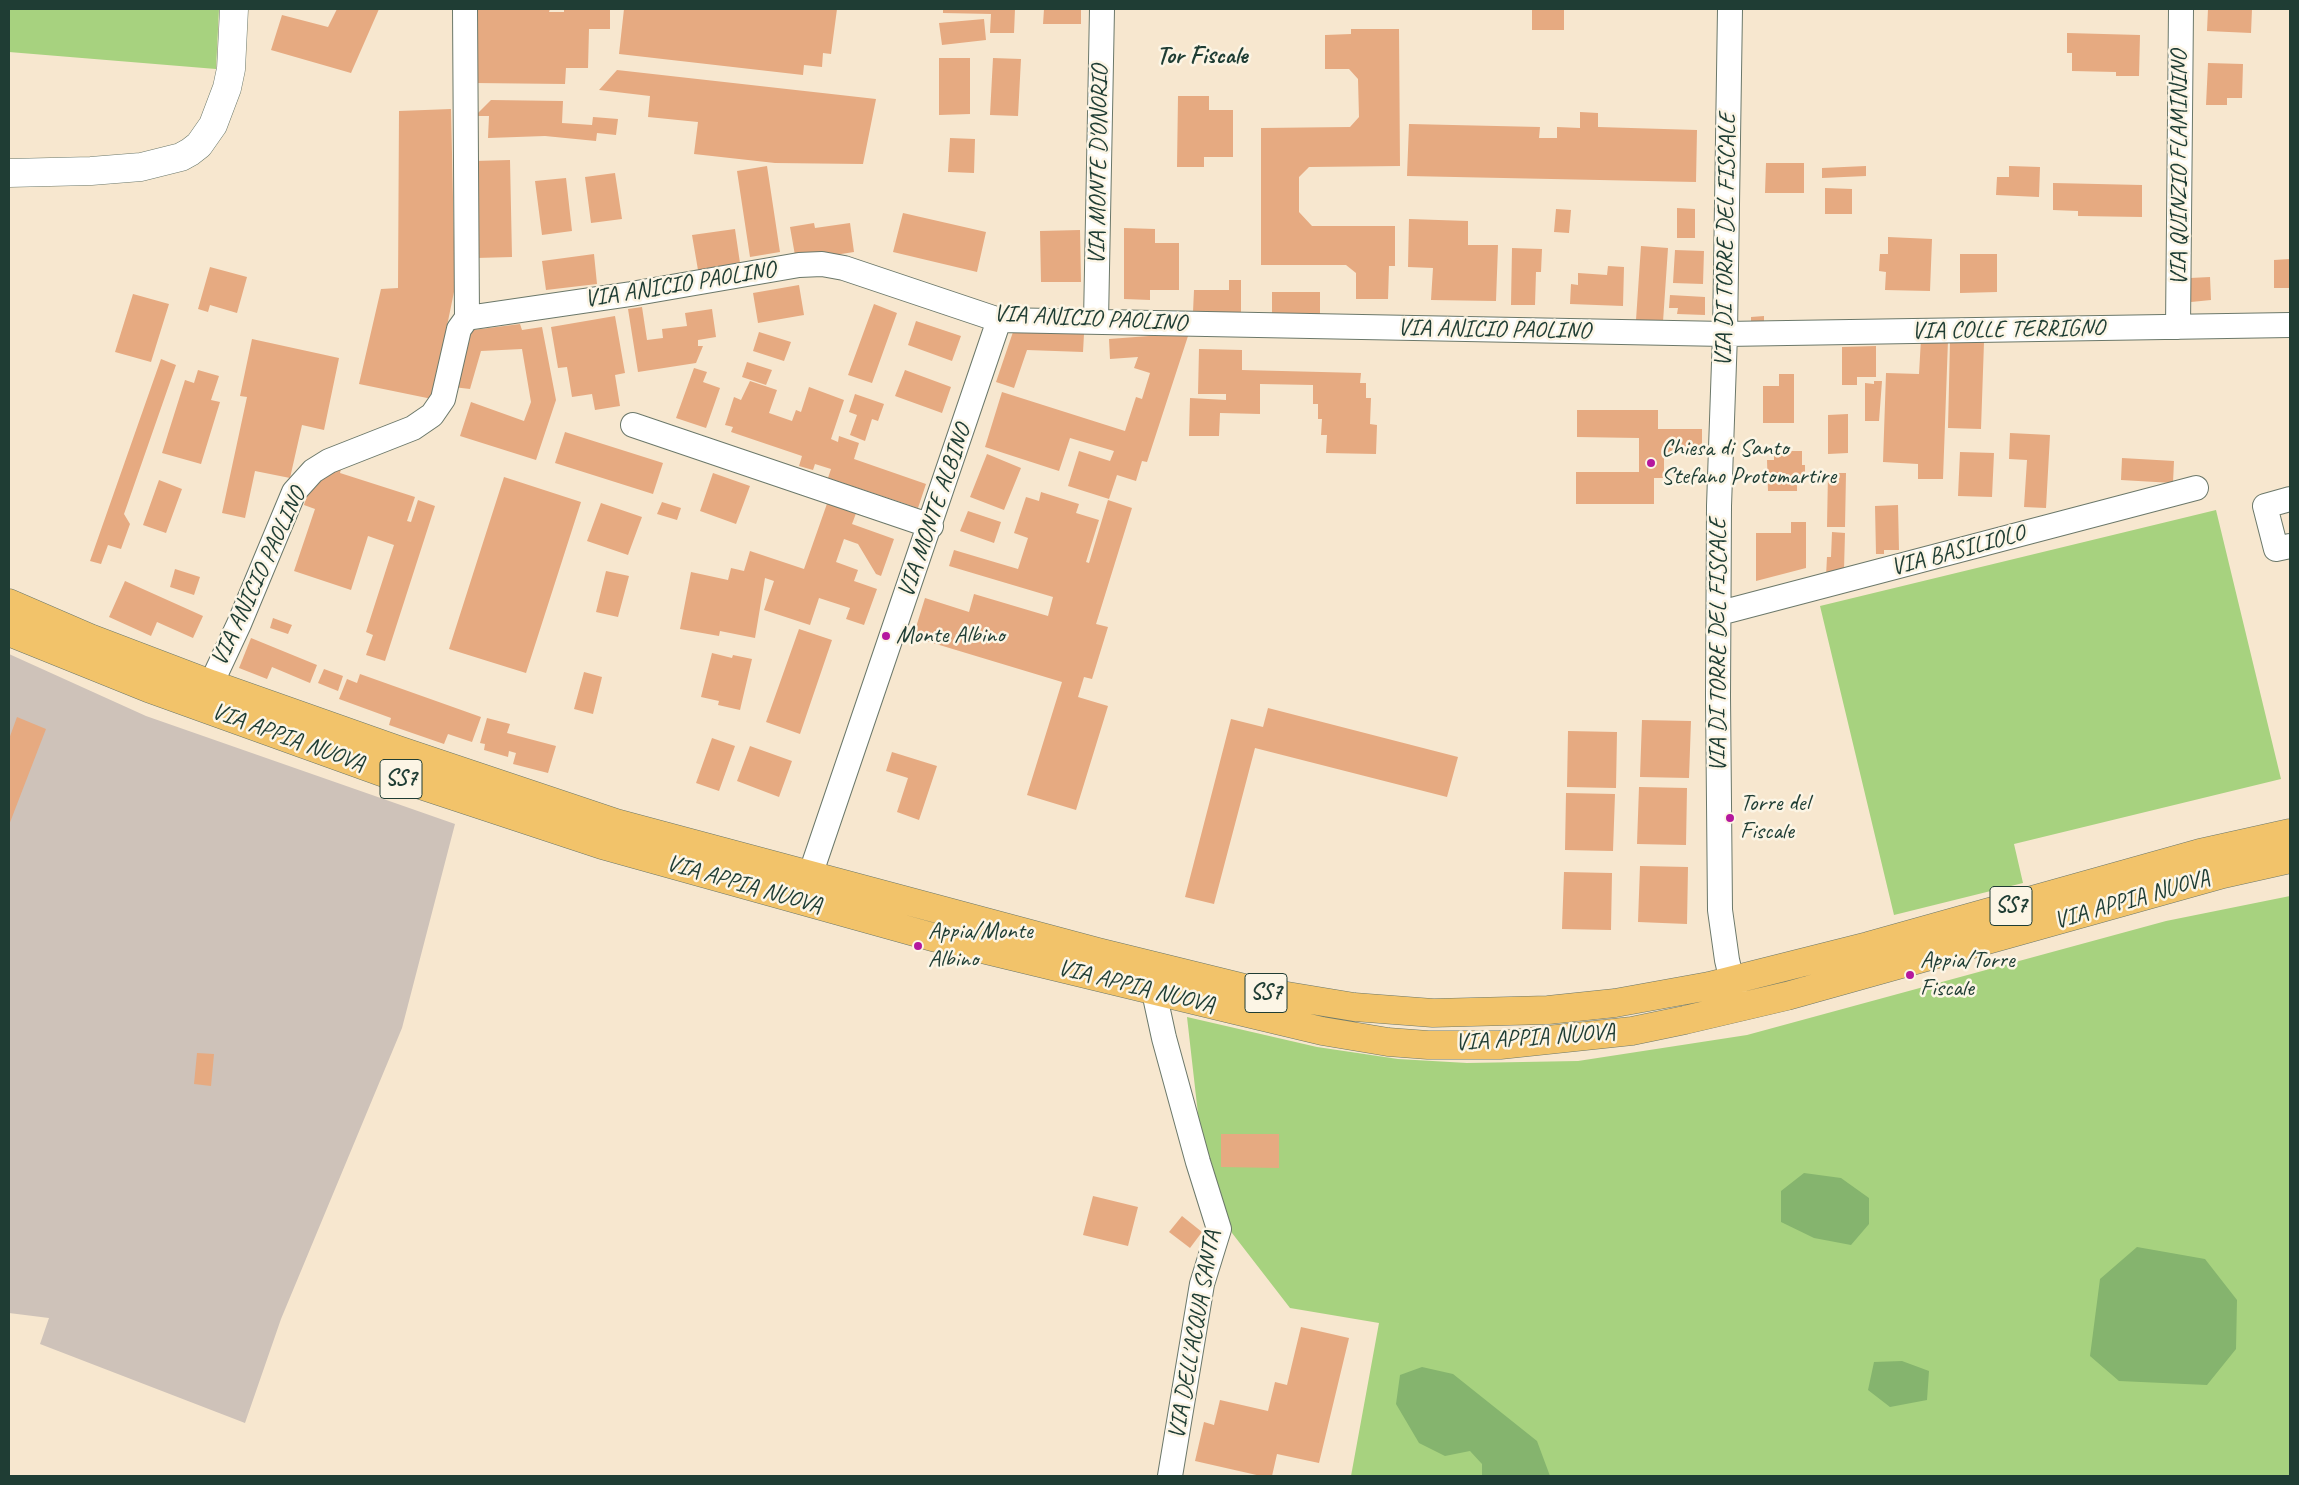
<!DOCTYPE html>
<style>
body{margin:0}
#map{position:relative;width:2299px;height:1485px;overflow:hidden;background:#f7e7cf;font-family:Caveat,sans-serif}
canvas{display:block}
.frame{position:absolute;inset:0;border:10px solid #1f3d34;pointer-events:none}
</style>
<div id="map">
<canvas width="2299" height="1485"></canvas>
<div class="frame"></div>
</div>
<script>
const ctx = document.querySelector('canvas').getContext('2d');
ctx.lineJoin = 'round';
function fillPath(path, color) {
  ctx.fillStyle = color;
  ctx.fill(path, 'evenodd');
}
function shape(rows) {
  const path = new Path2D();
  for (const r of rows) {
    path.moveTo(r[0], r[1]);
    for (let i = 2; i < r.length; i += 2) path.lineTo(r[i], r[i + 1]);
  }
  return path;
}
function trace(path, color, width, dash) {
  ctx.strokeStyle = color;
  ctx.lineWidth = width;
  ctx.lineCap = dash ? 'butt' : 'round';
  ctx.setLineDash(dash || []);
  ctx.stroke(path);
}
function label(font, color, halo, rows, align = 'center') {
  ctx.font = font + ' Caveat,sans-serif';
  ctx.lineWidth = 5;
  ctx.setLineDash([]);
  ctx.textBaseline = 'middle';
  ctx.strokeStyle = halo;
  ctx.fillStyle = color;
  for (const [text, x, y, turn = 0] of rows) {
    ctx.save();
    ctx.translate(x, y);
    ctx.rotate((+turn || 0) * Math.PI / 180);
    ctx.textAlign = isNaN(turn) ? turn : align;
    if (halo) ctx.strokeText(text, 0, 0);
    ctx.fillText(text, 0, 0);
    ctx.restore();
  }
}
fillPath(shape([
 [9,654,146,716,455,824,402,1028,281,1319,245,1423,40,1344,49,1318,9,1313]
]), '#cec2b9');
fillPath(shape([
 [9,9,219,9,216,69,9,52],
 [2216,510,2281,779,2014,844,2023,883,1894,915,1820,606],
 [2290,896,2290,1476,1351,1476,1379,1323,1290,1308,1232,1233,1203,1158,1187,1017,1317,1047,1398,1059,1467,1063,1578,1061,1747,1035,2166,921]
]), '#a7d27f');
fillPath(shape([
 [1804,1173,1841,1178,1869,1198,1869,1224,1851,1245,1814,1238,1781,1222,1781,1191],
 [2137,1247,2205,1259,2237,1300,2236,1349,2207,1385,2119,1381,2090,1356,2100,1279],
 [1902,1361,1929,1371,1927,1400,1890,1407,1868,1390,1874,1362],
 [1422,1367,1453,1374,1537,1441,1550,1476,1482,1476,1482,1464,1470,1451,1445,1456,1419,1443,1396,1404,1400,1375]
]), '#85b46e');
fillPath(shape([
 [337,9,379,9,351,73,271,50,282,15,328,27],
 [476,9,550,9,549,12,564,12,564,9,610,9,610,29,589,29,588,68,566,68,565,84,475,83],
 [624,9,837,9,831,54,823,53,822,67,804,65,803,75,619,54],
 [943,9,1015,9,1014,33,990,33,991,14,943,13],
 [1044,9,1081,9,1081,24,1043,24],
 [1532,9,1564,9,1564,30,1532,30],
 [2208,9,2252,9,2251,33,2207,31],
 [984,19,986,40,942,45,939,23],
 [1351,29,1399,29,1400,166,1309,167,1299,177,1299,212,1312,226,1395,226,1395,266,1389,266,1388,299,1356,299,1356,273,1346,265,1261,265,1261,128,1350,127,1359,117,1358,79,1349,69,1325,69,1325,35,1351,34],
 [2067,33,2140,35,2139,76,2116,76,2116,72,2072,71,2072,53,2067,53],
 [939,58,970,58,970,114,939,115],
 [993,58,1021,59,1018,116,990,115],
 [2208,63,2243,64,2242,98,2227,98,2227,105,2206,105],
 [617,70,876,99,863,164,775,163,694,154,698,122,648,117,650,96,599,90],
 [1178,96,1209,96,1209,110,1233,110,1233,157,1204,157,1204,167,1177,167],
 [491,100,563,101,562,123,592,125,593,117,618,119,616,135,597,133,596,141,545,136,488,138,489,116,475,116],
 [451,109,455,287,432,399,359,384,381,289,398,288,399,111],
 [1580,112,1598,113,1598,127,1697,130,1696,182,1407,176,1409,124,1540,127,1539,138,1557,138,1557,127,1580,128],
 [950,138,975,139,974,173,948,172],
 [510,160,512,257,476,258,474,161],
 [1766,163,1804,163,1804,193,1765,193],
 [767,166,780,252,750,257,737,171],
 [1866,166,1866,176,1822,178,1822,168],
 [2009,166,2040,167,2039,197,1996,195,1997,177,2009,177],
 [615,173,622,219,591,223,585,177],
 [566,178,572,231,542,235,535,181],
 [2053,183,2142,185,2142,217,2078,216,2078,211,2053,210],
 [1825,188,1852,189,1852,214,1825,214],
 [1677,208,1695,209,1695,238,1677,238],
 [1556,209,1571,210,1569,233,1554,232],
 [903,213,986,232,977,272,893,252],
 [1409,219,1468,221,1468,245,1498,245,1496,301,1431,300,1433,268,1408,267],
 [814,223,815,228,850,223,854,252,796,261,790,227],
 [1124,228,1155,229,1155,243,1179,243,1179,290,1150,290,1150,300,1124,299],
 [735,229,740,263,698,270,692,235],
 [1080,230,1081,282,1041,282,1040,231],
 [1888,237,1932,239,1930,291,1885,290,1886,272,1879,271,1880,254,1888,254],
 [1641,246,1668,248,1663,322,1636,320],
 [1512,248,1542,249,1541,272,1536,272,1535,305,1511,305],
 [1675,250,1704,251,1703,284,1673,283],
 [594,254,597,284,546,290,542,261],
 [1960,254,1997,254,1997,292,1960,293],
 [2290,259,2290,288,2274,288,2274,260],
 [1608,266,1624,267,1623,306,1570,304,1571,284,1578,285,1578,273,1607,275],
 [210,267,247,277,237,313,210,305,208,312,198,309],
 [2210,277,2211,300,2191,302,2190,278],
 [1229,280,1241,280,1241,313,1193,312,1194,290,1229,290],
 [799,285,804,315,758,323,753,293],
 [1272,292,1320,292,1320,315,1272,315],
 [133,294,169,304,151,362,115,352],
 [1670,295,1705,297,1705,315,1677,314,1678,308,1669,308],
 [874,304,897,313,872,383,848,375],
 [642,307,647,340,663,338,662,329,687,326,685,313,712,309,716,337,698,340,698,346,703,346,696,363,638,372,628,309],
 [615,316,625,373,615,375,620,406,595,410,592,394,572,397,567,367,558,368,551,327],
 [1764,316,1764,330,1751,330,1751,317],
 [916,321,961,336,952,361,908,345],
 [520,324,522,330,542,327,556,400,536,460,460,436,471,402,524,421,531,402,522,349,481,351,470,389,453,387,461,349,473,330],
 [759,332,791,342,784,361,753,351],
 [1013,332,1084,334,1083,352,1027,350,1014,388,996,382],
 [1189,333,1147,462,1142,461,1136,481,1117,475,1109,499,1068,486,1079,451,1110,461,1114,451,1070,438,1059,471,985,447,1002,392,1125,431,1136,397,1142,399,1150,373,1134,368,1138,357,1110,359,1109,339],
 [252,339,339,358,324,430,302,425,290,478,255,471,245,518,222,513,247,397,240,396],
 [1921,339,1948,340,1943,479,1918,479,1918,464,1883,462,1886,373,1919,374],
 [1950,341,1984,342,1981,429,1948,428],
 [1876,346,1876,377,1857,377,1857,385,1842,385,1842,347],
 [1199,349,1242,350,1242,370,1361,373,1360,383,1366,383,1366,398,1371,398,1370,424,1377,425,1376,454,1326,453,1327,435,1321,435,1322,419,1318,419,1318,404,1313,404,1313,385,1260,384,1260,414,1220,413,1219,436,1189,436,1190,398,1226,400,1226,394,1198,394],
 [161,359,176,365,124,514,130,524,121,549,108,545,101,564,90,561],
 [747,362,772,370,766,385,742,377],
 [694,368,707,372,703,382,720,388,706,428,676,418],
 [198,370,219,376,211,400,220,402,201,464,162,453,185,380,194,383],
 [905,370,951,387,942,413,895,396],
 [1779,374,1794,374,1794,423,1763,423,1763,386,1779,386],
 [750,381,777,390,769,413,792,421,796,410,801,412,809,387,844,400,831,439,838,442,839,436,859,443,854,459,926,484,918,508,828,478,831,469,815,464,813,470,799,466,802,456,731,432,733,427,725,425,734,397,741,400],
 [1874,381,1882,381,1879,421,1865,421,1865,383,1874,384],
 [855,394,884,404,878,421,872,419,865,441,850,435,857,415,849,412],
 [1577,410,1658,410,1658,429,1702,429,1702,453,1664,453,1664,478,1654,478,1654,504,1576,504,1576,472,1639,472,1639,438,1577,437],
 [1848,414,1848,453,1828,454,1828,415],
 [565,432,663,463,653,494,555,463],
 [2010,433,2050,435,2046,508,2024,507,2027,460,2009,459],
 [1774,451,1802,451,1802,465,1805,465,1805,484,1797,485,1797,491,1768,491,1767,460,1774,460],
 [1960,452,1994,453,1992,497,1958,496],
 [987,454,1021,468,1004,510,970,497],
 [2122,458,2174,461,2173,483,2121,480],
 [342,465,340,473,415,497,407,521,411,522,418,500,435,506,385,661,366,655,373,635,366,632,394,545,368,536,351,590,294,571,315,509,304,505,311,483],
 [713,473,750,486,736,524,700,511],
 [1828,473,1846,473,1845,527,1827,527],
 [504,477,581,502,526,673,449,649],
 [159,480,182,489,166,533,143,525],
 [1041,492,1079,504,1076,513,1099,520,1086,562,1089,563,1108,500,1132,508,1096,624,1108,627,1092,679,1084,677,1078,697,1108,706,1076,810,1027,795,1062,682,913,637,925,598,969,612,974,594,1048,616,1053,597,949,566,954,550,1018,569,1028,538,1014,533,1026,497,1039,501],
 [829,498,858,508,852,524,894,539,881,576,876,574,858,544,844,539,836,562,858,570,854,581,877,589,864,625,846,619,850,608,819,598,810,625,764,610,774,581,765,578,755,638,720,631,719,636,680,629,691,572,728,580,731,568,744,571,750,551,804,569],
 [662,502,681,508,677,520,657,514],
 [601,503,642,517,628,555,587,541],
 [1898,505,1899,550,1884,550,1884,554,1876,554,1875,506],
 [968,511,1001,522,994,543,960,531],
 [1791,522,1806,522,1806,568,1756,581,1756,533,1791,533],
 [1832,532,1845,533,1844,570,1826,576,1827,557,1831,557],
 [175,569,200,577,194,595,170,587],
 [606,571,629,576,618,617,596,612],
 [125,581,203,616,193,638,157,622,151,636,109,617],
 [273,618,292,625,288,634,270,628],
 [799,629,832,640,800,734,766,722],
 [251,638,317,665,310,683,272,667,267,679,239,668],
 [712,653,732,658,733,655,752,659,740,710,718,705,719,701,701,697],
 [324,669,343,676,338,691,318,683],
 [584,672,602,677,593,714,574,709],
 [360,674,481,717,472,742,448,734,444,744,389,725,391,718,339,699,347,679,357,683],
 [1268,708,1458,757,1447,797,1255,748,1214,904,1185,897,1231,719,1263,727],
 [17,717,46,729,9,825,9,739],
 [487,718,510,724,507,733,556,746,548,773,513,764,516,753,509,751,508,757,484,750,485,744,480,743],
 [1642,720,1691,721,1689,778,1640,777],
 [1568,731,1617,732,1616,788,1567,787],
 [712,738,735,746,719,791,696,783],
 [750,746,792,761,779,797,737,781],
 [892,752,937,766,919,820,897,812,908,778,886,771],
 [1639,787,1687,788,1686,845,1637,844],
 [1566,793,1615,794,1613,851,1565,850],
 [1640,866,1688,867,1687,924,1638,922],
 [1564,872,1612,873,1611,930,1562,929],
 [197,1053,214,1054,211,1086,194,1084],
 [1221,1134,1279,1134,1279,1168,1221,1167],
 [1093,1196,1138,1207,1128,1246,1083,1235],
 [1182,1216,1202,1232,1190,1248,1169,1232],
 [1301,1327,1349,1338,1319,1463,1277,1454,1272,1476,1261,1476,1195,1461,1204,1422,1214,1425,1220,1400,1268,1411,1275,1382,1287,1385]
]), '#e6aa81');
const minor = shape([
 [465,9,467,318],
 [1730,9,1725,334,1719,506,1718,696,1720,910,1727,960,1736,998],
 [1096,321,1102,9],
 [2178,327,2181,9],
 [633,425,931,526],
 [2290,499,2265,506,2276,549,2290,546],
 [1720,613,2196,488],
 [211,684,239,624,294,492,313,471,329,461,413,428,432,415,443,399,459,329,467,318,631,294,799,265,822,264,844,268,999,320,1725,334,2290,325],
 [804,893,999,320],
 [1154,992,1164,1038,1198,1162,1219,1229,1202,1284,1170,1476]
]);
const tertiary = shape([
 [9,173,91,171,141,167,181,157,190,152,199,145,213,125,227,88,231,69,234,9]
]);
const primary = shape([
 [9,603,90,638,211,684,398,750,616,823,1098,952,1257,991,1354,1007,1433,1013,1548,1010,1615,1003,1709,986,1868,946,2200,853,2290,833],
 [9,632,148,688,390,775,602,845,936,938,1234,1010,1322,1031,1388,1042,1428,1045,1500,1045,1632,1031,1685,1020,1787,996,2223,874,2290,859]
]);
trace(minor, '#6b786a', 26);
trace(tertiary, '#6b786a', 29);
trace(primary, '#6b786a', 29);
trace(minor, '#fff', 24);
trace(tertiary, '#fff', 28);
trace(primary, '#f2c36a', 28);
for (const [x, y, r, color] of [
 [1651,463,5,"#b5179e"],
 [886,636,5,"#b5179e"],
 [1730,818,5,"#b5179e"],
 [918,946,5,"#b5179e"],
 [1910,975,5,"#b5179e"]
]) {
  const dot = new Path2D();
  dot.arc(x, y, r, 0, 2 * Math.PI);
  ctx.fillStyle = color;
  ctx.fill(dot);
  trace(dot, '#fcf5e5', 2);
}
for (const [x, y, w] of [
 [401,779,42],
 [2011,906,42],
 [1266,993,42]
]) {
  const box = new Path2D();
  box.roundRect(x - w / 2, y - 19.5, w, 39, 4);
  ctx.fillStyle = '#fcf5e5';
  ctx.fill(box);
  trace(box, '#1f3d34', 1);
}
label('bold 22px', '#1f3d34', null, [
 ["SS7",401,779],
 ["SS7",2011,906],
 ["SS7",1266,993]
]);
label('24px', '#1f3d34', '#fcf5e5', [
 ["VIA MONTE D'ONORIO",1099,165,-89],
 ["VIA QUINZIO FLAMININO",2180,168,-90],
 ["VIA DI TORRE DEL FISCALE",1726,240,-89],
 ["VIA ANICIO PAOLINO",680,285,-9],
 ["VIA ANICIO PAOLINO",1090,319,3],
 ["VIA ANICIO PAOLINO",1494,330,1],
 ["VIA COLLE TERRIGNO",2008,330,-1],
 ["VIA MONTE ALBINO",935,511,-71],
 ["VIA BASILIOLO",1958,551,-15],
 ["VIA ANICIO PAOLINO",259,577,-65],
 ["VIA DI TORRE DEL FISCALE",1719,645,-90],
 ["VIA APPIA NUOVA",288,738,20],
 ["VIA APPIA NUOVA",744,885,16],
 ["VIA APPIA NUOVA",2132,900,-16],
 ["VIA APPIA NUOVA",1136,987,14],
 ["VIA APPIA NUOVA",1535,1038,-4],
 ["VIA DELL'ACQUA SANTA",1195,1335,-80]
]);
label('24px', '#1f3d34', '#fcf5e5', [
 ["Chiesa di Santo",1661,449],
 ["Stefano Protomartire",1661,477],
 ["Monte Albino",896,636],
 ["Torre del",1740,804],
 ["Fiscale",1740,832],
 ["Appia/Monte",928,932],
 ["Albino",928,960],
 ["Appia/Torre",1920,961],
 ["Fiscale",1920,989]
], 'left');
label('bold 25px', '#1f3d34', '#fcf5e5', [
 ["Tor Fiscale",1202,56]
]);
</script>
